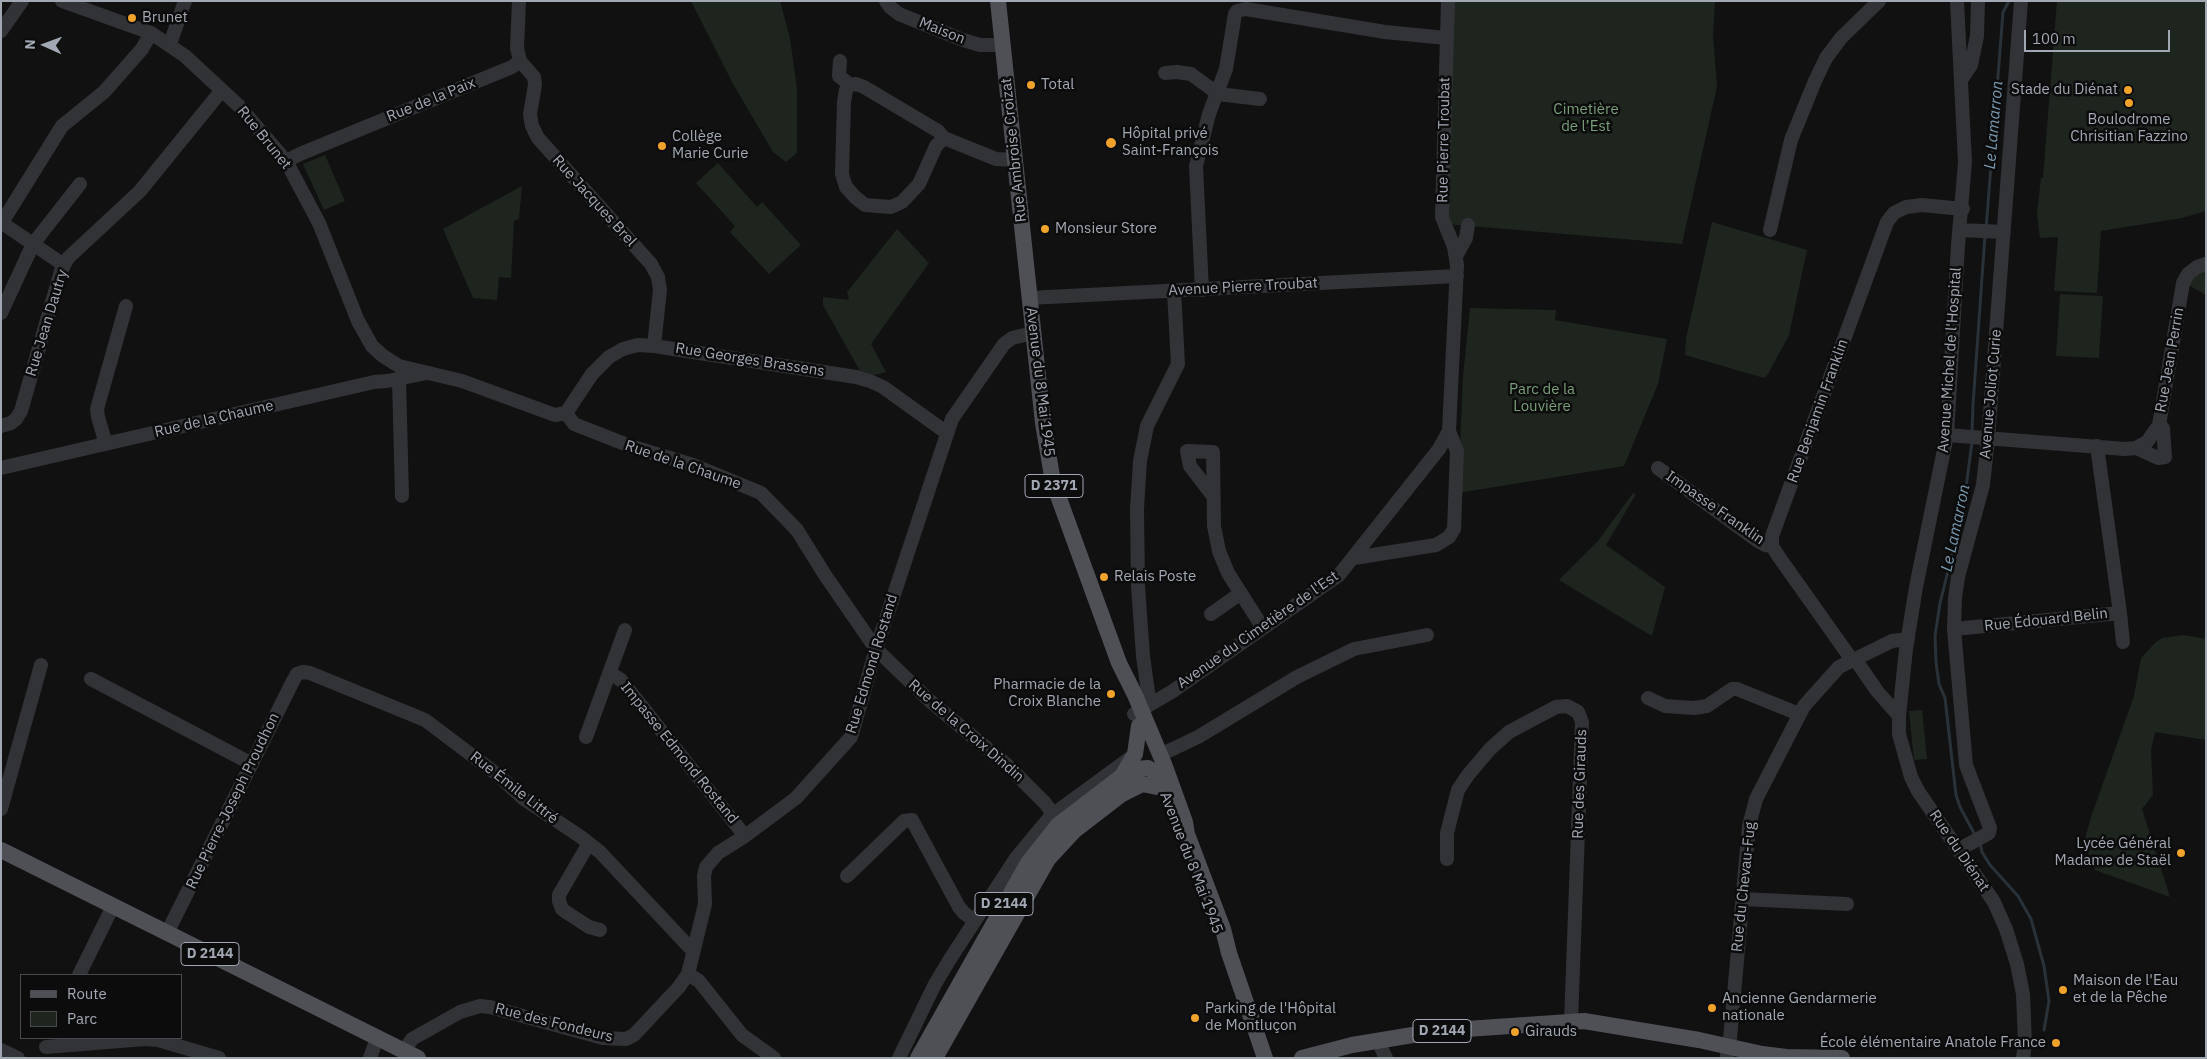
<!DOCTYPE html>
<meta charset="utf-8">
<style>
body{margin:0}
#map{position:relative;width:2207px;height:1059px;overflow:hidden;background:#111112;font-family:"IBM Plex Sans",sans-serif}
canvas{display:block}
.frame{position:absolute;inset:0;border:2px solid #a2a8b3;pointer-events:none}
.legend{position:absolute;left:20px;top:974px;width:162px;height:65px;box-sizing:border-box;background:#0c0c0d;border:1px solid #484a4f;margin:0;padding:6px 9px;list-style:none;font-size:15px;color:#a2a8b3}
.legend li{display:flex;align-items:center;gap:10px;height:25px}
.legend b{width:25px;border:1px solid #484a4f}
.north{position:absolute;left:20px;top:20px;width:50px;height:50px;-webkit-text-stroke:4px #0c0c0d;paint-order:stroke;rotate:272deg;font-size:14px;font-weight:700;line-height:20px;text-align:center;color:#a2a8b3}
.north::after{content:'';display:block;margin:auto;width:18px;height:22px;background:#a2a8b3;clip-path:polygon(50% 0,100% 100%,50% 72%,0 100%)}
.scale{position:absolute;left:2024px;top:30px;width:146px;height:22px;box-sizing:border-box;border:2px solid #a2a8b3;border-top:0;padding-left:6px;font-size:15px;line-height:18px;white-space:nowrap;color:#a2a8b3;-webkit-text-stroke:4px #0c0c0d;paint-order:stroke}
</style>
<div id="map">
<canvas width="2207" height="1059"></canvas>
<div class="frame"></div>
<ul class="legend">
<li><b style="height:6px;background:#4e5056"></b>Route</li>
<li><b style="height:14px;background:#1d251e"></b>Parc</li>
</ul>
<div class="north">N</div>
<div class="scale">100 m</div>
</div>
<script>
const ctx = document.querySelector('canvas').getContext('2d');
ctx.lineJoin = 'round';
function fillPath(path, color) {
  ctx.fillStyle = color;
  ctx.fill(path, 'evenodd');
}
function shape(rows) {
  const path = new Path2D();
  for (const r of rows) {
    path.moveTo(r[0], r[1]);
    for (let i = 2; i < r.length; i += 2) path.lineTo(r[i], r[i + 1]);
  }
  return path;
}
function trace(path, color, width, dash) {
  ctx.strokeStyle = color;
  ctx.lineWidth = width;
  ctx.lineCap = dash ? 'butt' : 'round';
  ctx.setLineDash(dash || []);
  ctx.stroke(path);
}
function label(font, color, halo, rows, align = 'center') {
  ctx.font = font + ' "IBM Plex Sans",sans-serif';
  ctx.lineWidth = 5;
  ctx.setLineDash([]);
  ctx.textBaseline = 'middle';
  ctx.strokeStyle = halo;
  ctx.fillStyle = color;
  for (const [text, x, y, turn = 0] of rows) {
    ctx.save();
    ctx.translate(x, y);
    ctx.rotate((+turn || 0) * Math.PI / 180);
    ctx.textAlign = isNaN(turn) ? turn : align;
    if (halo) ctx.strokeText(text, 0, 0);
    ctx.fillText(text, 0, 0);
    ctx.restore();
  }
}
fillPath(shape([
 [691,1,780,1,790,38,797,88,797,153,786,162,773,152,733,84],
 [1452,1,1715,1,1713,35,1717,86,1682,244,1447,224],
 [2057,1,2206,1,2206,211,2182,218,2101,231,2097,293,2054,291,2058,237,2040,238,2037,214,2041,178,2043,178],
 [325,155,345,201,324,210,303,164],
 [718,163,757,207,762,202,801,245,769,274,730,232,735,226,696,183],
 [522,186,519,219,514,221,511,278,499,277,497,300,473,298,443,229],
 [1712,222,1807,250,1789,335,1768,374,1764,378,1685,355,1686,338],
 [897,229,929,263,871,344,886,372,875,375,860,371,823,305,823,297,849,300,847,292],
 [2206,269,2206,295,2188,285,2190,278],
 [2060,294,2103,296,2099,358,2056,356],
 [1470,308,1556,310,1555,320,1667,339,1658,384,1624,466,1458,493,1463,377],
 [1633,493,1636,494,1606,545,1665,587,1652,636,1559,580,1598,541],
 [2184,635,2206,639,2206,740,2155,732,2151,750,2153,795,2142,809,2170,897,2095,870,2089,856,2085,839,2091,817,2134,696,2141,658,2155,643,2162,638],
 [1922,710,1927,759,1914,760,1909,711]
]), '#1d251e');
trace(shape([
 [1986,229,2003,12,2009,1],
 [1972,433,1973,405,1985,235],
 [1972,442,1967,480,1958,531,1940,603,1935,636,1936,662,1939,684,1945,698,1956,795,1960,807,1975,835],
 [1980,843,1982,852,1990,865,2018,896,2031,919,2044,966,2049,1001,2044,1030]
]), '#293238', 3);
trace(shape([
 [62,1,151,33,185,56,239,106,286,161,319,223,358,321,372,346,383,356,399,366,462,381,555,415,566,413],
 [886,1,890,7,899,14,963,40,980,45,1003,45],
 [1,31,22,1],
 [170,44,185,1],
 [520,61,534,77,535,85,530,114,532,126,538,138,651,264,658,277,660,290,654,346],
 [840,61,839,76,850,85],
 [1165,73,1177,72,1191,74,1218,94,1260,99],
 [1961,80,1971,65,1977,36,1978,1],
 [944,138,936,146,919,184,902,202,891,207,865,205,855,197,846,187,842,174,844,102,846,90,850,85,856,84,864,87,938,131,944,138,996,159,1015,160],
 [286,161,300,154,512,67,520,61,517,48,519,1],
 [2,223,64,265],
 [1,224,62,126,104,92,142,49,151,33],
 [1770,230,1791,140,1815,81,1826,58,1841,38,1879,1],
 [1960,230,2004,232],
 [1456,256,1466,238,1468,225],
 [1202,290,1196,166,1209,114,1226,69,1235,14,1237,11,1246,9,1385,32,1446,38],
 [1029,298,1457,276],
 [1,313,33,244,80,184],
 [399,379,402,496],
 [566,413,574,424,630,446,693,465,761,493,797,530,825,575,876,649,930,701,1008,766,1045,803,1050,810,1051,816],
 [566,413,592,374,609,357,623,349,638,345,654,346,856,377,870,381,883,387,947,433],
 [1,426,11,423,16,419,21,411,61,271,68,258,140,191,222,90],
 [1947,435,2125,449,2136,448,2147,442,2159,425,2183,283,2188,274,2197,267,2206,264],
 [106,444,98,417,97,409,126,306],
 [2136,448,2158,458,2165,457,2163,428,2159,425],
 [1,468,374,382,387,381,422,374],
 [1658,468,1758,541,1765,545,1772,546],
 [1213,496,1190,466,1187,451,1213,452,1214,526,1219,551,1228,573,1263,628],
 [1354,558,1436,545,1449,537,1454,529,1457,451,1449,431],
 [2120,613,2123,642],
 [1211,614,1241,593],
 [1954,629,2120,613,2097,446],
 [1855,659,1877,691,1899,716,1899,734,1911,777,1918,791,1994,902,2006,929,2017,964,2023,994,2025,1043,2023,1058],
 [1852,660,1779,557,1772,546,1772,536,1887,222,1894,213,1906,207,1922,205,1963,209],
 [610,673,621,680,745,836],
 [91,679,252,764],
 [1648,698,1665,706,1694,708,1707,706,1732,689,1737,689,1799,714],
 [1149,699,1143,656,1138,586,1137,509,1140,461,1147,426,1178,364,1174,291],
 [1134,714,1173,691,1339,575,1439,449,1449,431,1457,265,1454,247,1442,217,1448,1],
 [1899,716,1906,649,1916,587,1947,435,1958,245,1965,162,1957,1],
 [586,737,625,630],
 [1160,755,1198,737,1297,677,1354,649,1427,635],
 [1,809,41,665],
 [589,843,559,895,559,901,562,909,566,912,589,927,600,930],
 [1958,850,1989,833,1990,828,1966,765,1954,629,1955,598,1958,577,1983,485,1988,439,2021,1],
 [1447,859,1447,833,1458,790,1468,775,1490,749,1509,732,1556,707,1567,706,1578,712,1582,722,1571,1022],
 [847,876,904,821,912,820,959,907,964,913,974,920],
 [1742,899,1847,904],
 [167,933,293,681,297,674,303,672,310,673,425,720,498,775,524,799,581,837,600,852,693,951],
 [688,974,705,904,704,876,706,867,718,853,745,836,796,798,851,737,876,649,952,419,1004,344,1012,338,1033,333],
 [79,975,113,906],
 [1378,1041,1386,1058],
 [46,1047,145,1039,158,1040,219,1058],
 [1,1050,18,1058],
 [404,1051,412,1039,460,1012,480,1006,490,1007,603,1038,626,1039,634,1035,679,987,688,974,699,981,742,1035,774,1058],
 [370,1058,377,1038],
 [899,1058,935,984,950,959,1016,858,1051,816,1133,756],
 [1727,1058,1727,1046,1730,1039,1749,826,1756,799,1804,706,1839,667,1892,641,1908,639]
]), '#323337', 14);
trace(shape([
 [998,1,1043,423,1053,482,1119,663,1135,695,1164,764,1185,822,1187,834,1223,929,1229,953,1265,1058],
 [1122,776,1137,769,1148,768,1163,777,1167,786],
 [1,850,418,1058],
 [918,1058,1028,863,1058,825,1122,776,1135,754,1139,726],
 [935,1058,1048,859,1074,831,1122,794,1142,784,1162,788],
 [1302,1058,1352,1045,1437,1031,1584,1021,1699,1040,1762,1054,1786,1057,1842,1058]
]), '#4e5056', 16);
for (const [x, y, r, color] of [
 [132,18,5,"#f1a22a"],
 [1031,85,5,"#f1a22a"],
 [2128,90,5,"#f1a22a"],
 [2129,103,5,"#f1a22a"],
 [1111,143,6,"#f1a22a"],
 [662,146,5,"#f1a22a"],
 [1045,229,5,"#f1a22a"],
 [1104,577,5,"#f1a22a"],
 [1111,694,5,"#f1a22a"],
 [2181,853,5,"#f1a22a"],
 [2063,990,5,"#f1a22a"],
 [1712,1008,5,"#f1a22a"],
 [1195,1018,5,"#f1a22a"],
 [1515,1032,5,"#f1a22a"],
 [2056,1043,5,"#f1a22a"]
]) {
  const dot = new Path2D();
  dot.arc(x, y, r, 0, 2 * Math.PI);
  ctx.fillStyle = color;
  ctx.fill(dot);
  trace(dot, '#0c0c0d', 2);
}
for (const [x, y, w] of [
 [1054,486,58],
 [1004,904,58],
 [210,954,58],
 [1442,1031,58]
]) {
  const box = new Path2D();
  box.roundRect(x - w / 2, y - 11.5, w, 23, 4);
  ctx.fillStyle = '#0c0c0d';
  ctx.fill(box);
  trace(box, '#a2a8b3', 1);
}
label('bold 14px', '#a2a8b3', null, [
 ["D 2371",1054,486],
 ["D 2144",1004,904],
 ["D 2144",210,954],
 ["D 2144",1442,1031]
]);
label('15px', '#a2a8b3', '#0c0c0d', [
 ["Brunet",142,18],
 ["Total",1041,85],
 ["Stade du Diénat",2118,90,"right"],
 ["Boulodrome",2129,120,"center"],
 ["Chrisitian Fazzino",2129,137,"center"],
 ["Hôpital privé",1122,134],
 ["Saint-François",1122,151],
 ["Collège",672,137],
 ["Marie Curie",672,154],
 ["Monsieur Store",1055,229],
 ["Relais Poste",1114,577],
 ["Pharmacie de la",1101,685,"right"],
 ["Croix Blanche",1101,702,"right"],
 ["Lycée Général",2171,844,"right"],
 ["Madame de Staël",2171,861,"right"],
 ["Maison de l'Eau",2073,981],
 ["et de la Pêche",2073,998],
 ["Ancienne Gendarmerie",1722,999],
 ["nationale",1722,1016],
 ["Parking de l'Hôpital",1205,1009],
 ["de Montluçon",1205,1026],
 ["Girauds",1525,1032],
 ["École élémentaire Anatole France",2046,1043,"right"]
], 'left');
label('15px', '#a2a8b3', '#0c0c0d', [
 ["Maison",942,31,22],
 ["Rue de la Paix",431,100,-22],
 ["Rue Brunet",264,138,51],
 ["Rue Pierre Troubat",1444,140,-89],
 ["Rue Ambroise Croizat",1014,150,-96],
 ["Rue Jacques Brel",594,201,48],
 ["Avenue Pierre Troubat",1243,287,-3],
 ["Rue Jean Dautry",47,323,-73],
 ["Rue Georges Brassens",750,360,9],
 ["Avenue Michel de l'Hospital",1950,360,-86],
 ["Rue Jean Perrin",2170,360,-80],
 ["Avenue du 8 Mai 1945",1040,382,83],
 ["Avenue Joliot Curie",1991,394,-85],
 ["Rue Benjamin Franklin",1818,411,-70],
 ["Rue de la Chaume",214,419,-13],
 ["Rue de la Chaume",683,465,19],
 ["Impasse Franklin",1715,508,35],
 ["Rue Édouard Belin",2046,620,-6],
 ["Avenue du Cimetière de l'Est",1258,630,-35],
 ["Rue Edmond Rostand",872,664,-73],
 ["Rue de la Croix Dindin",966,731,41],
 ["Impasse Edmond Rostand",679,753,51],
 ["Rue des Girauds",1580,784,-88],
 ["Rue Émile Littré",514,788,38],
 ["Rue Pierre-Joseph Proudhon",233,801,-64],
 ["Rue du Diénat",1959,851,56],
 ["Avenue du 8 Mai 1945",1191,863,69],
 ["Rue du Chevau-Fug",1744,887,-84],
 ["Rue des Fondeurs",554,1023,14]
]);
label('15px', '#799e79', '#0c0c0d', [
 ["Cimetière",1586,110],
 ["de l’Est",1586,127],
 ["Parc de la",1542,390],
 ["Louvière",1542,407]
]);
label('italic 16px', '#7899af', '#0c0c0d', [
 ["Le Lamarron",1994,125,-85],
 ["Le Lamarron",1956,528,-78]
]);
</script>
